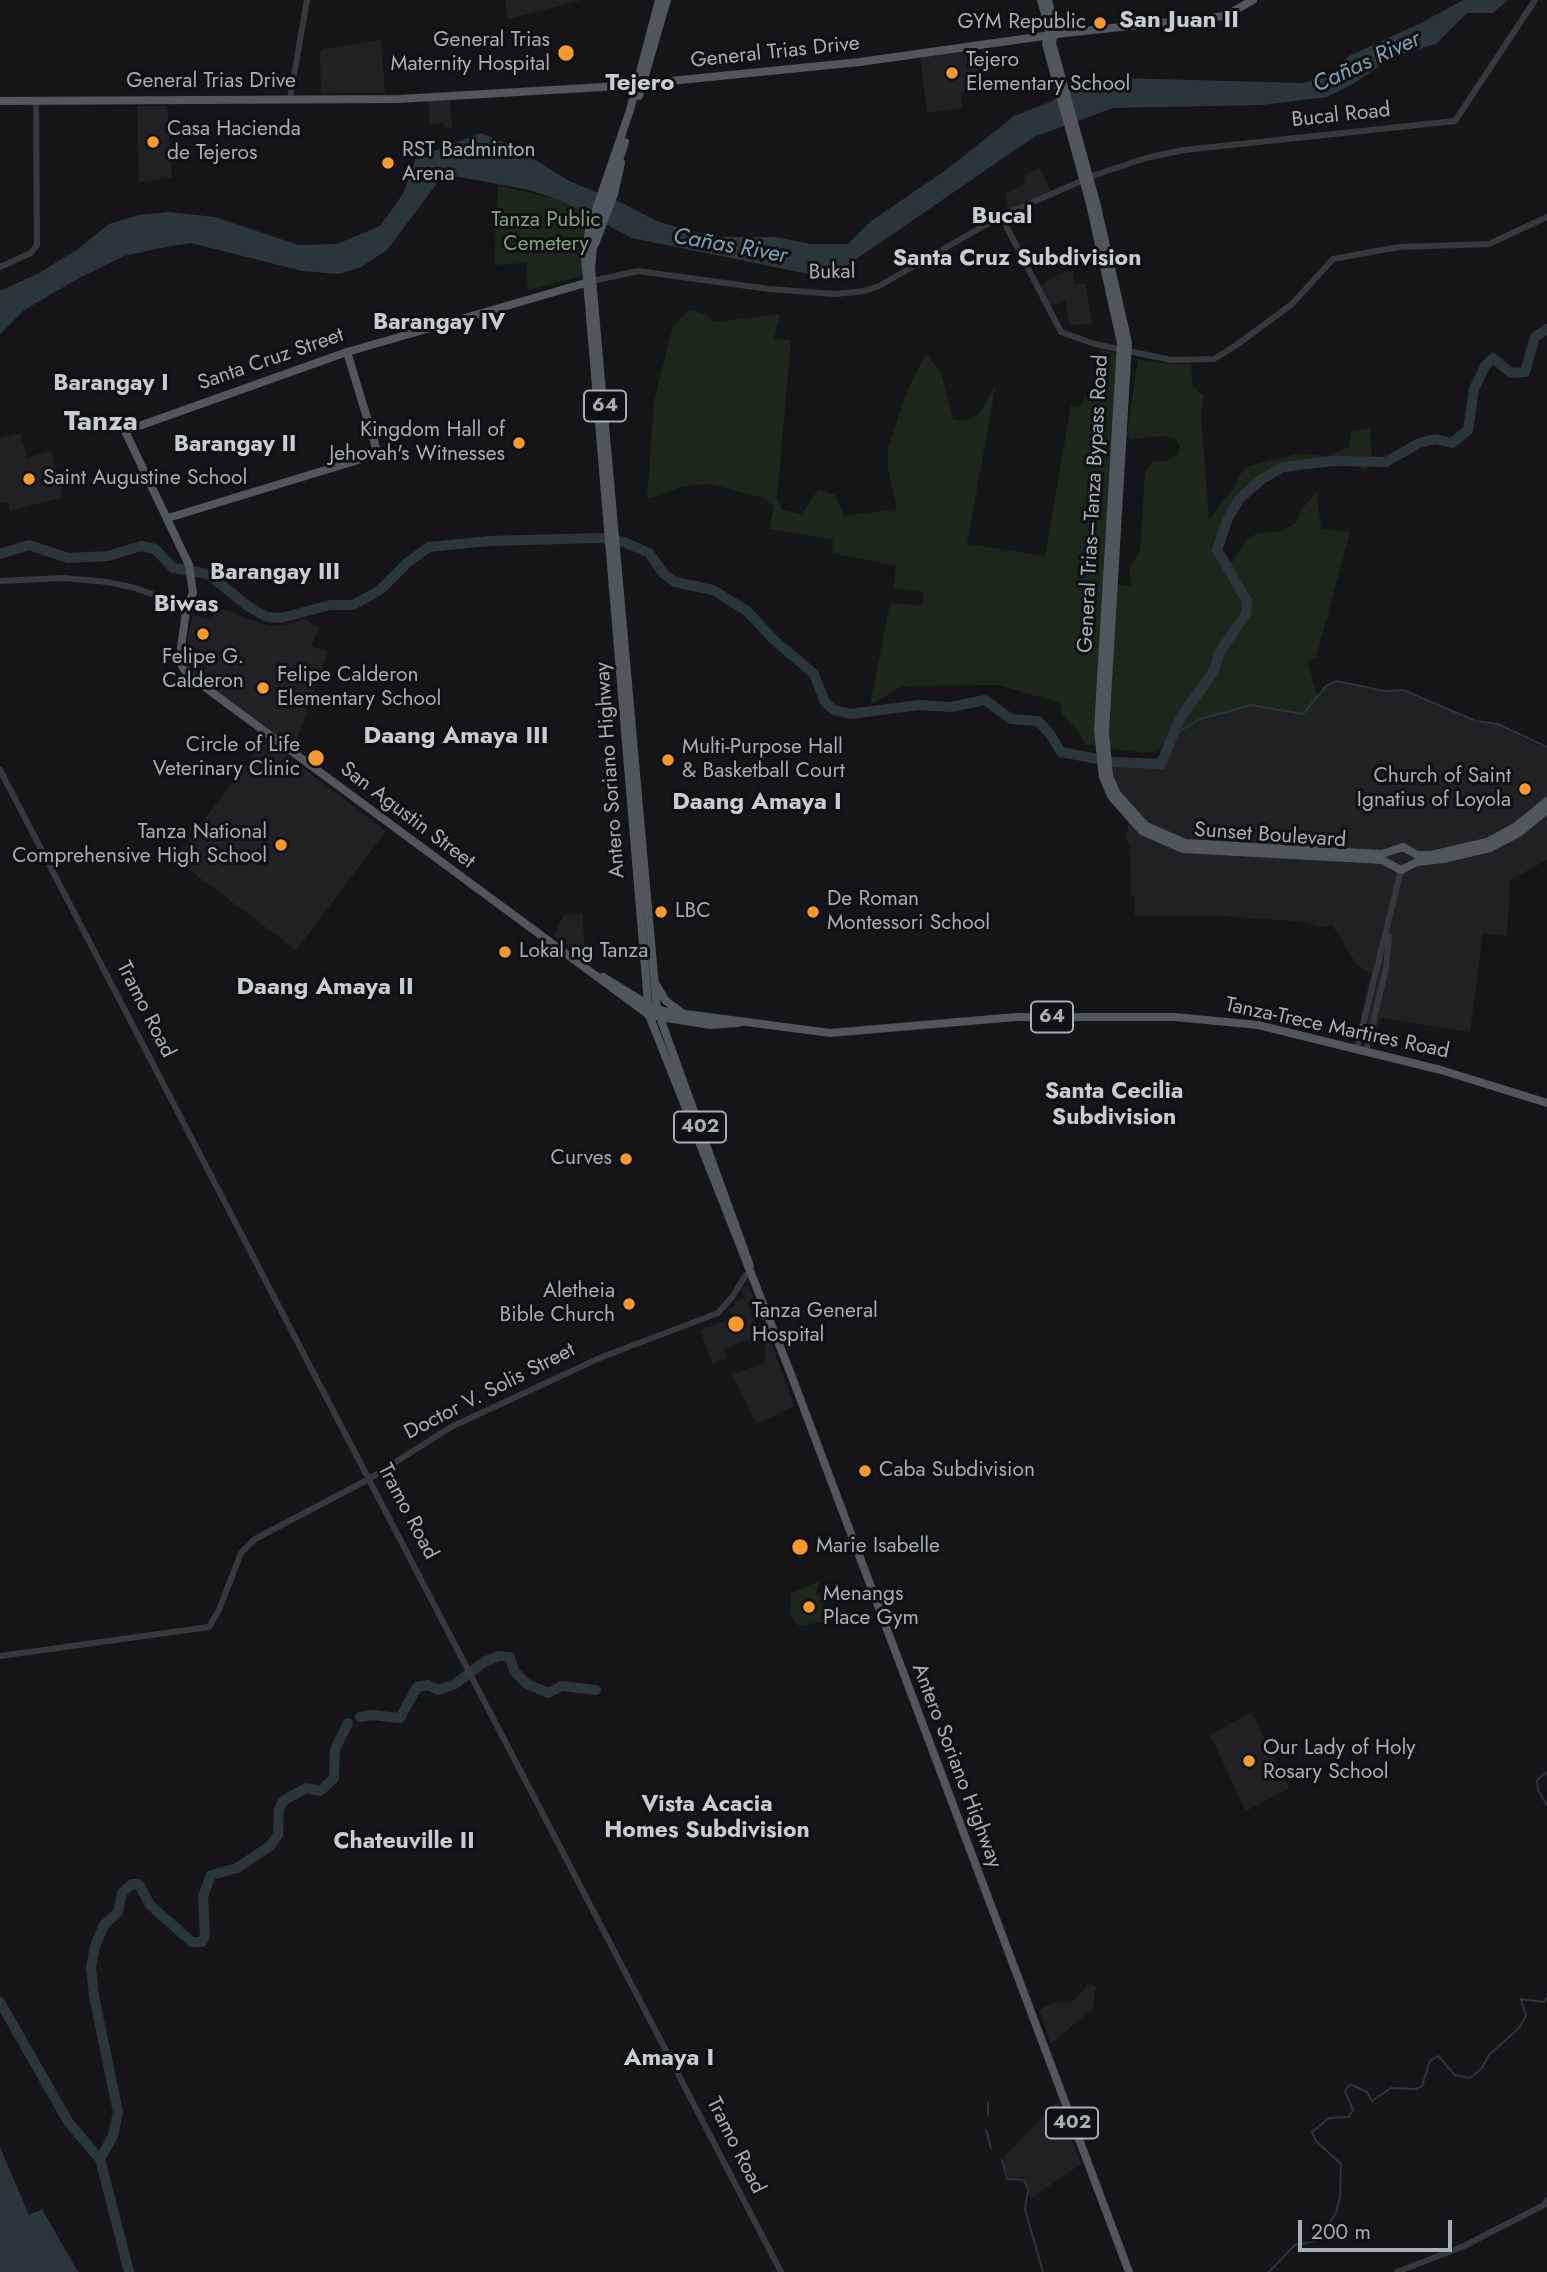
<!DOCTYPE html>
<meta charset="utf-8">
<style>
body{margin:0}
#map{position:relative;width:1547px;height:2272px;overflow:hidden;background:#151517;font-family:Jost,sans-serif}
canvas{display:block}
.scale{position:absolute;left:1298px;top:2220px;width:154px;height:32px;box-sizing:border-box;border:4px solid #a7aeb8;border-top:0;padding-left:9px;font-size:21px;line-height:24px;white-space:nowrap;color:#a7aeb8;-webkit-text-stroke:5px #101012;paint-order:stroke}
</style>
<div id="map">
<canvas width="1547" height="2272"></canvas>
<div class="scale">200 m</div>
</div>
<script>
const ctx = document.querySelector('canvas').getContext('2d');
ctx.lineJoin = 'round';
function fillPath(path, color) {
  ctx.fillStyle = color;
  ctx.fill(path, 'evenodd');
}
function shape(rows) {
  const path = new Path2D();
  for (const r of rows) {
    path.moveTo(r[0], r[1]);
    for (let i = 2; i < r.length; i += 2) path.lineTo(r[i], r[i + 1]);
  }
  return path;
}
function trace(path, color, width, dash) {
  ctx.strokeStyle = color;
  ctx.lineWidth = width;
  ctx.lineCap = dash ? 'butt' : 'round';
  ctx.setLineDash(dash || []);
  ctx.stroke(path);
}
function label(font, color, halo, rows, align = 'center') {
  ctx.font = font + ' Jost,sans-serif';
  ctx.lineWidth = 6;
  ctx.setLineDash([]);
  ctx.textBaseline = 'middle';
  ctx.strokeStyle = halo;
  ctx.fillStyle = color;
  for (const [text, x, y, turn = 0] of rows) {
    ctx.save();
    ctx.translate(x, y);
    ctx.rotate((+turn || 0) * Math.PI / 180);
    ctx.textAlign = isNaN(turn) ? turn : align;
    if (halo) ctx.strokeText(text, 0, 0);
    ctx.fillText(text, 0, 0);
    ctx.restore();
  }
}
fillPath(shape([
 [505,0,582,0,508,19],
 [381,40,385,93,321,93,320,53,323,49],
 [978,49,984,89,961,93,962,108,927,113,920,57],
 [450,99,452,127,445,128,444,123,430,124,428,101],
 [137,106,167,106,172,177,139,183],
 [1040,167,1050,191,1008,210,1006,194,1025,184,1024,175],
 [1073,271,1075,284,1086,284,1092,324,1069,325,1065,300,1049,306,1039,287,1057,275],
 [20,433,27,458,51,451,63,497,10,511,8,503,0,502,0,438],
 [219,608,269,626,289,625,304,619,319,628,311,646,328,651,294,748,196,677,186,667,188,635,193,615,211,620],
 [1336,681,1385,691,1403,690,1476,721,1498,724,1538,746,1547,747,1547,860,1510,880,1507,936,1483,933,1470,1032,1380,1018,1374,1043,1356,1038,1371,973,1357,965,1332,925,1321,927,1306,922,1221,916,1135,916,1134,896,1131,896,1130,848,1126,834,1129,824,1108,797,1097,768,1111,766,1111,761,1161,764,1175,734,1200,719,1251,705,1303,714,1326,686],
 [265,739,386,831,296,950,175,859],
 [583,914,584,945,578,953,554,936,564,915],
 [749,1286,754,1300,747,1302,759,1336,724,1349,727,1358,712,1363,700,1330,732,1319,729,1309,735,1306,734,1302,744,1298,741,1288],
 [765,1325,794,1406,757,1424,732,1374,765,1363],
 [1251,1712,1289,1788,1246,1811,1210,1735],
 [1087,1983,1096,1986,1093,2008,1051,2044,1039,2010,1053,2003,1072,2002,1086,1988],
 [1057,2102,1081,2164,1030,2199,1025,2177,1010,2178,1003,2168,1004,2157]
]), '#212124');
fillPath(shape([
 [498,185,560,200,586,215,582,276,528,290,526,263,494,265],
 [689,310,706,314,714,322,780,314,774,338,791,341,777,499,782,510,801,514,818,490,835,495,844,516,897,509,888,468,888,449,907,391,926,354,941,372,953,419,964,421,979,414,996,384,967,544,1045,556,1071,405,1081,407,1085,397,1097,388,1101,349,1124,356,1111,584,1132,586,1129,568,1140,551,1145,472,1154,461,1167,461,1178,455,1180,446,1176,439,1163,436,1130,439,1127,434,1138,359,1170,364,1191,364,1193,387,1204,396,1201,414,1209,519,1232,491,1241,473,1249,466,1297,454,1327,456,1349,447,1351,431,1370,428,1372,462,1365,470,1360,469,1359,462,1334,461,1302,465,1294,472,1276,471,1240,498,1222,537,1223,553,1231,563,1246,541,1257,533,1282,531,1296,523,1301,510,1317,491,1321,529,1350,532,1316,657,1308,663,1317,698,1303,714,1251,705,1200,719,1157,750,1142,753,1085,744,1077,729,1062,714,1060,703,999,685,902,686,870,705,890,603,922,606,924,592,893,588,896,566,832,553,833,540,769,529,774,507,764,498,710,484,684,486,647,499,654,401,673,326],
 [819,1581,816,1593,822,1597,832,1620,799,1626,791,1616,790,1594]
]), '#1d251d');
fillPath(shape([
 [1463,0,1508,0,1493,13,1467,13,1436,44,1393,57,1351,85,1327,97,1262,105,1113,108,1034,137,836,273,809,274,632,238,560,200,529,190,444,174,387,250,361,267,339,274,302,271,191,243,160,248,124,256,79,278,24,310,0,334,0,291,39,273,78,249,109,224,139,215,169,212,215,217,298,245,337,244,380,226,403,194,416,158,481,133,512,146,571,182,616,200,659,222,715,237,774,237,812,244,848,244,871,221,946,170,1014,116,1050,102,1085,81,1119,78,1302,83,1328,77,1349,56,1423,22],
 [0,2147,29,2215,42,2209,78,2272,0,2272]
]), '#2b363b');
trace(shape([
 [1175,734,1200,719,1251,705,1303,714,1326,686,1336,681,1385,691,1403,690,1476,721,1498,724,1547,747],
 [1547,1772,1537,1780,1538,1790,1547,1805],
 [988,2103,988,2115],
 [986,2130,991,2148],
 [1002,2160,1007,2179,1024,2180,1028,2190,1025,2209,1043,2272],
 [1269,2272,1295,2245,1319,2240,1336,2213,1340,2197,1341,2164,1316,2141,1312,2132,1329,2118,1349,2117,1353,2110,1345,2091,1350,2084,1367,2092,1372,2101,1391,2088,1416,2089,1422,2086,1430,2061,1438,2056,1455,2075,1470,2078,1482,2068,1489,2055,1519,2028,1526,2016,1521,1999,1544,2002,1547,1997]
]), '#2b363b', 2);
trace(shape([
 [0,554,29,545,68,558,108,556,141,546,155,549,173,568,208,574,249,607,267,617,281,618,330,605,353,605,380,590,408,562,429,547,489,541,601,538,624,542,649,553,664,574,675,582,713,590,747,611,774,640,814,674,825,702,834,710,850,714,919,705,951,707,985,700,1011,719,1038,721,1050,734,1061,752,1114,762,1161,764,1180,718,1214,671,1219,653,1246,614,1247,601,1217,550,1228,518,1240,498,1262,479,1283,467,1334,461,1386,462,1419,443,1435,439,1452,443,1468,430,1474,389,1485,366,1493,358,1511,373,1525,372,1535,337,1547,329],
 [360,1717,372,1715,400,1718,417,1687,428,1685,438,1690,455,1684,484,1662,499,1656,510,1657,514,1671,527,1684,548,1693,562,1686,596,1690],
 [0,2002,69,2123,100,2159,129,2272],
 [100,2159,113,2136,118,2112,94,1996,91,1968,95,1946,104,1925,118,1912,122,1893,132,1884,139,1884,150,1905,192,1942,202,1942,205,1936,203,1896,211,1875,237,1868,270,1846,278,1835,279,1809,283,1801,306,1788,320,1791,334,1778,335,1749,348,1723]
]), '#2b363b', 10);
trace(shape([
 [290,99,307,0],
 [1001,216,1061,332,1095,344,1171,360,1214,359,1238,344,1292,304,1333,259,1399,247,1489,244,1547,217],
 [0,267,31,253,37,245,36,101],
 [592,281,638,271,769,289,835,294,865,291,879,286,1001,216,1095,175,1146,158,1184,150,1455,121,1535,0],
 [0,581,63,578,108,582,135,588,183,605],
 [0,770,781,2272],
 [1357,1049,1401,870],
 [1366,1052,1386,968,1389,937],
 [0,1656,209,1627,219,1610,241,1553,255,1539,369,1479,451,1427,602,1357,718,1313,733,1296,745,1276,751,1272],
 [1397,2272,1464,2246,1544,2205,1547,2200]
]), '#36383c', 6);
trace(shape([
 [659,0,630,110,589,230,585,257,649,1015,792,1377,1129,2272],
 [1041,0,1049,29,1046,44,1090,204,1121,343,1098,730,1103,777,1111,796,1142,831,1183,849,1382,860,1401,870,1417,862,1443,859,1490,848,1519,833,1547,810],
 [1048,0,1055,27,1052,43,1096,202,1128,343,1105,732,1109,776,1117,794,1146,826,1185,843,1382,854,1403,847,1417,855,1431,855,1487,842,1515,827,1547,801],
 [639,96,667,0],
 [0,101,399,99,620,86,860,62,1065,33,1225,16,1253,0],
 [625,142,594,237,591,268,657,1009,750,1266],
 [595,244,614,194,621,163],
 [589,282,347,352,125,431,189,565,193,593,188,603,190,608,186,611,181,648,182,666,187,674,649,1015,710,1025,738,1023],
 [168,518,378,454,347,352],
 [603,977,647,1004,663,1011,830,1033,1016,1017,1175,1017,1258,1025,1441,1070,1547,1103],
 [657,986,666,1001,681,1012]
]), '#52555b', 8);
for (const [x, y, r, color] of [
 [1100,23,7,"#f79a2d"],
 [566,53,9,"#f79a2d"],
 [952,73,7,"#f79a2d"],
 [153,142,7,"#f79a2d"],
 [388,163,7,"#f79a2d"],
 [519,443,7,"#f79a2d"],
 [29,479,7,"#f79a2d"],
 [203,634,7,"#f79a2d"],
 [263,688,7,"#f79a2d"],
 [316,758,9,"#f79a2d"],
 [668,760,7,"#f79a2d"],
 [1525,789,7,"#f79a2d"],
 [281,845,7,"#f79a2d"],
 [661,912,7,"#f79a2d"],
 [813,912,7,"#f79a2d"],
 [505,952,7,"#f79a2d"],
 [626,1159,7,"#f79a2d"],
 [629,1304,7,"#f79a2d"],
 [736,1324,9,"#f79a2d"],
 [865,1471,7,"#f79a2d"],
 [800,1547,9,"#f79a2d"],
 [809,1607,7,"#f79a2d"],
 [1249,1761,7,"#f79a2d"]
]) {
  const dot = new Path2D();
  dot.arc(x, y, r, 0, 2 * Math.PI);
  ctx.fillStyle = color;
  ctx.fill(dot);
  trace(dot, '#101012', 2.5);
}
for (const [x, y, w] of [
 [605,406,42],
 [1052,1017,42],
 [700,1127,52],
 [1072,2123,52]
]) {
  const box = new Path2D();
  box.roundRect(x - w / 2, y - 15.5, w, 31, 5);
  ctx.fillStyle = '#101012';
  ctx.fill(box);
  trace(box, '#a7aeb8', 2);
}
label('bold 19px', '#a7aeb8', null, [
 ["64",605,406],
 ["64",1052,1017],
 ["402",700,1127],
 ["402",1072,2123]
]);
label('21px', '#a7aeb8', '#101012', [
 ["GYM Republic",1086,23,"right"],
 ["General Trias",550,41,"right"],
 ["Maternity Hospital",550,65,"right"],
 ["Tejero",966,61],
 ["Elementary School",966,85],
 ["Casa Hacienda",167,130],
 ["de Tejeros",167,154],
 ["RST Badminton",402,151],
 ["Arena",402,175],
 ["Kingdom Hall of",505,431,"right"],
 ["Jehovah's Witnesses",505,455,"right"],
 ["Saint Augustine School",43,479],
 ["Felipe G.",203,658,"center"],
 ["Calderon",203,682,"center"],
 ["Felipe Calderon",277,676],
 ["Elementary School",277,700],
 ["Circle of Life",300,746,"right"],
 ["Veterinary Clinic",300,770,"right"],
 ["Multi-Purpose Hall",682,748],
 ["& Basketball Court",682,772],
 ["Church of Saint",1511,777,"right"],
 ["Ignatius of Loyola",1511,801,"right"],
 ["Tanza National",267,833,"right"],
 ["Comprehensive High School",267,857,"right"],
 ["De Roman",827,900],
 ["Montessori School",827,924],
 ["LBC",675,912],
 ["Lokal ng Tanza",519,952],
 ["Curves",612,1159,"right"],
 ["Aletheia",615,1292,"right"],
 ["Bible Church",615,1316,"right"],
 ["Tanza General",752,1312],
 ["Hospital",752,1336],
 ["Caba Subdivision",879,1471],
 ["Marie Isabelle",816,1547],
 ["Menangs",823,1595],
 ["Place Gym",823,1619],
 ["Our Lady of Holy",1263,1749],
 ["Rosary School",1263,1773]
], 'left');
label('21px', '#a7aeb8', '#101012', [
 ["General Trias Drive",775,53,-6],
 ["General Trias Drive",211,82],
 ["Bucal Road",1341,116,-6],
 ["Bukal",832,273,-1],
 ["Santa Cruz Street",271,360,-19],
 ["General Trias–Tanza Bypass Road",1094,504,-87],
 ["Antero Soriano Highway",611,770,-94],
 ["San Agustin Street",407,816,37],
 ["Sunset Boulevard",1270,836,4],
 ["Tramo Road",145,1010,63],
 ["Tanza-Trece Martires Road",1337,1029,12],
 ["Doctor V. Solis Street",490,1392,-27],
 ["Tramo Road",407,1512,62],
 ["Antero Soriano Highway",956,1766,69],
 ["Tramo Road",735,2146,63]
]);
label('21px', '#7fa37d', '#101012', [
 ["Tanza Public",546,221],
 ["Cemetery",546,245]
]);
label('italic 23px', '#7ca1b4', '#101012', [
 ["Cañas River",1367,63,-25],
 ["Cañas River",730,247,10]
]);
label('bold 23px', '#c8ccd4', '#101012', [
 ["Santa Cruz Subdivision",1017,259],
 ["Barangay IV",439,323],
 ["Barangay I",111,384],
 ["Barangay II",235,445],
 ["Barangay III",275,573],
 ["Santa Cecilia",1114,1092],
 ["Subdivision",1114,1118],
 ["Vista Acacia",707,1805],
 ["Homes Subdivision",707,1831],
 ["Chateuville II",404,1842]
]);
label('bold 24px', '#c8ccd4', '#101012', [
 ["San Juan II",1179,21],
 ["Tejero",640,84],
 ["Bucal",1002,217],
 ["Biwas",186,605],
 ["Daang Amaya III",456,737],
 ["Daang Amaya I",757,803],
 ["Daang Amaya II",325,988],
 ["Amaya I",669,2059]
]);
label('bold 28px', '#c8ccd4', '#101012', [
 ["Tanza",101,423]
]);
</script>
